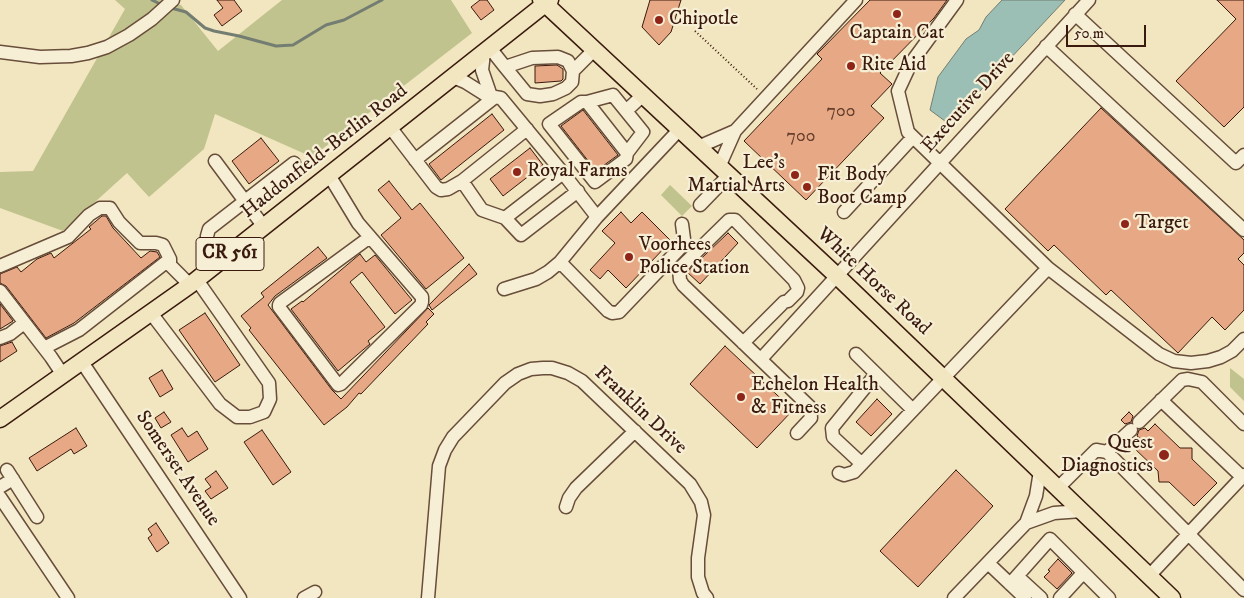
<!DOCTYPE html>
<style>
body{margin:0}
#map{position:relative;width:1244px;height:598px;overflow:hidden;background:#f1e6bf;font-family:"IM FELL DW Pica",serif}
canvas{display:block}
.scale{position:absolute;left:1066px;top:25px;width:80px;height:22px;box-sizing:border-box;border:2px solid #3a1a0e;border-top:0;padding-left:6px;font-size:15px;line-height:18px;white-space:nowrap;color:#3a1a0e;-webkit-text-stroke:4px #f6efd5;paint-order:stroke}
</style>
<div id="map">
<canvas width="1244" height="598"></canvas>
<div class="scale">50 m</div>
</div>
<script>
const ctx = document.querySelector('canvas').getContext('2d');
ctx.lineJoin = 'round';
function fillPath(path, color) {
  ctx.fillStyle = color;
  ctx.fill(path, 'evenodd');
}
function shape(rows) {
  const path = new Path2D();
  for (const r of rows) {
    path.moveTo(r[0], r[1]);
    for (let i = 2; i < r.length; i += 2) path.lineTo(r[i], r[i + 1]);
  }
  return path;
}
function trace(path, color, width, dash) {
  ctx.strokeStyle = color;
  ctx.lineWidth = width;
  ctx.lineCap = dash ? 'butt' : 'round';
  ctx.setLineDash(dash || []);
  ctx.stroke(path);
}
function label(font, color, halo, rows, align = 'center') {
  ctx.font = font + ' "IM FELL DW Pica",serif';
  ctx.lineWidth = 4.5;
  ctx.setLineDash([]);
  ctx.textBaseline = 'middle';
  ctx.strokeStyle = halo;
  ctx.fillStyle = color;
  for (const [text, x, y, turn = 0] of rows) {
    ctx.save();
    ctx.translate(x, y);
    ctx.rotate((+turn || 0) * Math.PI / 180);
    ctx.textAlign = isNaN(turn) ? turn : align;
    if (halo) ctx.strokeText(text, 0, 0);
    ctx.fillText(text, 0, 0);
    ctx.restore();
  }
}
fillPath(shape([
 [115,0,162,0,181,5,218,51,282,0,451,0,472,33,312,157,215,114,204,149,149,197,127,173,63,231,0,208,0,172,33,171,125,9],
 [670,185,692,206,682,216,661,195],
 [1230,368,1244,379,1244,401,1230,387]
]), '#c1c38e');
const water = shape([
 [1002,0,1065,0,949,124,930,110,938,77,966,39,979,30,986,17,1002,0]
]);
fillPath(water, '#9bbfb4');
trace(water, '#747d72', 1);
trace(shape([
 [152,0,162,5],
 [171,8,186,12,205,28,214,31,239,36,276,46,293,45,326,25,344,20,382,0]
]), '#747d72', 3);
const building = shape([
 [217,0,234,0,242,11,222,26,214,15,223,8,217,0],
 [480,0,487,0,494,10,481,20,471,7,480,0],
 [650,0,681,0,671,32,659,45,642,27,650,0],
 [870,0,947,0,934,18,880,73,892,84,871,106,884,118,806,200,744,141,822,59,817,54,870,0],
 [1217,0,1244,0,1244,107,1224,127,1176,81,1236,19,1217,0],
 [557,65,563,69,563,79,561,81,535,83,535,66,557,65],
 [1101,108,1244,240,1244,253,1238,259,1244,265,1244,310,1225,330,1212,317,1178,353,1111,290,1106,295,1054,245,1048,251,1005,209,1101,108],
 [583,110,618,155,596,171,561,126,583,110],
 [492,114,504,130,441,180,429,164,492,114],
 [261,138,279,161,249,184,232,161,261,138],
 [530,148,543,165,503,196,490,179,530,148],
 [389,181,412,210,420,203,464,258,426,289,381,235,401,218,378,190,389,181],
 [621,212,631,223,642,212,671,241,626,288,608,270,600,279,590,270,615,243,602,231,621,212],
 [102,216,106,216,113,228,141,258,150,251,157,252,160,257,74,323,46,338,6,286,0,283,0,274,17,267,21,272,37,259,51,253,54,258,91,229,89,227,102,216],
 [728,233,738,243,700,284,687,272,728,233],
 [318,247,327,258,275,296,268,305,332,390,341,399,428,308,434,314,426,322,428,324,361,394,359,393,347,407,324,425,249,330,251,328,241,316,264,297,261,293,318,247],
 [360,254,366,262,375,255,412,300,395,314,362,272,350,282,385,327,368,341,370,344,338,371,291,309,302,301,303,302,360,254],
 [469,264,477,274,432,310,429,305,469,264],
 [0,304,13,321,0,329,0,304],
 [205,313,240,365,215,382,179,330,205,313],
 [12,342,17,351,0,362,0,346,12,342],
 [725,346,793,410,757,448,690,384,725,346],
 [162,370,173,389,160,397,149,378,162,370],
 [877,399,892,414,871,436,856,422,877,399],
 [164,412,171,422,161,428,155,418,164,412],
 [1129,412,1133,416,1131,422,1125,424,1121,420,1129,412],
 [1155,424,1180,448,1192,448,1192,459,1217,483,1194,506,1169,482,1159,482,1158,471,1133,447,1141,439,1137,436,1139,430,1145,428,1148,431,1155,424],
 [76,428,87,446,74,454,71,449,37,471,29,458,76,428],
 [182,428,188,437,197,431,208,449,188,462,171,435,182,428],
 [262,430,291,472,273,485,244,442,262,430],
 [956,470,993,506,918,587,880,551,956,470],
 [216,471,228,488,211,499,205,491,211,487,205,479,216,471],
 [156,523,169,543,157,552,148,538,152,535,148,529,156,523],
 [1058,559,1072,573,1057,589,1044,577,1050,571,1048,570,1058,559]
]);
fillPath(building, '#e7a985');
trace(building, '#3a1a0e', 1);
const minor = shape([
 [957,0,911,63,898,91,908,132,1048,268,1159,354,1174,361,1191,363,1208,361,1221,357,1232,351,1244,339],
 [1075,14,1236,163,1244,155],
 [1046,46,1244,230],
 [490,48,505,67],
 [0,52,40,57,71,56,88,53,107,47,129,35,152,19,173,0],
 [484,53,482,70,492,99],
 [558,57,568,61,573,71,572,82,566,88,553,94,540,96,527,94,505,67,532,58,558,57],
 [573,71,594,50],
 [453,77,465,82,492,99],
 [613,95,643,132,627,153,626,159,595,182,549,124,581,102,587,102,613,95],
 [587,102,627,153],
 [626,111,642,96],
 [390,127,436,187,441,190,448,189,462,181,482,210,505,218,563,173,597,217],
 [698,147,735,131],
 [415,160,495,97,501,98,563,173],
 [215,161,264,227],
 [719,167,735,131,856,0],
 [329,175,358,223,422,297,422,302,421,305,341,384,338,385,279,307,279,305,280,303,370,237],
 [462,181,527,129],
 [700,205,728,176],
 [844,212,913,137],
 [505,218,521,235,578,191],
 [220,261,208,243,207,236,209,229,294,163],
 [560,262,608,311,612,313,619,312,681,247,684,239,682,224],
 [0,266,68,237,89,215,100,208,110,208,119,222,140,243,156,243,163,245,170,259,170,265,190,285],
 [504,289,536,279,548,272,560,262,597,217,679,130],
 [0,291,51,357,63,375],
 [151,313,220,404,237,417,250,417,264,412,270,399,269,383,197,280],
 [0,338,10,334,24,323],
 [743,343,784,302,788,301,797,292,798,288,794,280,735,220,729,220,679,269,680,280,683,285,810,407,811,418,797,433],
 [44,348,79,330,170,259],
 [856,354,913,410],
 [761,359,1089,0],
 [82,362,240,598],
 [1161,400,1242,477],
 [1139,422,1182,380,1188,379,1202,382,1244,424],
 [1107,452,1131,430],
 [862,464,833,437,832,428,876,374],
 [7,470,37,517],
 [839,473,844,475,854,472,1048,268],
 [0,487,13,479],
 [1058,488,1096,450,1107,452,1244,590],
 [0,497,68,598],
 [566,507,569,498,576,488,635,431],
 [1026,523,1054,513,1082,511],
 [988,563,1025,598],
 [1017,576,1041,598],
 [1149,576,1244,475],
 [1010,584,1050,539,1109,598],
 [304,598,315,592],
 [428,598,439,466,445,450,453,437,505,383,518,374,531,369,543,368,552,368,568,373,582,381,690,484,701,502,704,515,698,558,698,577,703,593,707,598],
 [954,598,1026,523,1036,496,1040,471],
 [1060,598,1083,573]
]);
const major = shape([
 [541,0,837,276,1172,598],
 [0,419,190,285,550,0]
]);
trace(minor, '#684d3a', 15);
trace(major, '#3a1a0e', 19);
trace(shape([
 [695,31,757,89],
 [723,265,738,268]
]), '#3a1a0e', 2, [1, 2.5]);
trace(minor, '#f6efd5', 12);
trace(major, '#f1e6bf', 16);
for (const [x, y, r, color] of [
 [897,14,5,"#8f2418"],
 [659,20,5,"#8f2418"],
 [851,66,5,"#8f2418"],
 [517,172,5,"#8f2418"],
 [795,175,5,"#8f2418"],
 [807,187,5,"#8f2418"],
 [1125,224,5,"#8f2418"],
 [629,257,5,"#8f2418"],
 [741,397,5,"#8f2418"],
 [1164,455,6,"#8f2418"]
]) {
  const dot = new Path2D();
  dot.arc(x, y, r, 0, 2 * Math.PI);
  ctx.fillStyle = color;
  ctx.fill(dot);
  trace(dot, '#f6efd5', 2);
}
label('18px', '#653e2c', null, [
 ["700",841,112],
 ["700",801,137]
]);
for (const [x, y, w] of [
 [230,254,68]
]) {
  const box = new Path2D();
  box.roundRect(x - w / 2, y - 16.5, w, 33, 4);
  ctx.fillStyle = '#f6efd5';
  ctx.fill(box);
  trace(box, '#3a1a0e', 1);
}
label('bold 19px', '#3a1a0e', null, [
 ["CR 561",230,254]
]);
label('20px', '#3a1a0e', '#f6efd5', [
 ["Chipotle",669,20],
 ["Captain Cat",897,34,"center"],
 ["Rite Aid",861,66],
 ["Lee's",785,164,"right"],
 ["Martial Arts",785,187,"right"],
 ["Royal Farms",527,172],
 ["Fit Body",817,176],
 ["Boot Camp",817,199],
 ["Target",1135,224],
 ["Voorhees",639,246],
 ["Police Station",639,269],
 ["Echelon Health",751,386],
 ["& Fitness",751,409],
 ["Quest",1153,444,"right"],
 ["Diagnostics",1153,467,"right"]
], 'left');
label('20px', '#3a1a0e', '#f6efd5', [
 ["Executive Drive",969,103,-48],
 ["Haddonfield-Berlin Road",325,152,-38],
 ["White Horse Road",873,282,43],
 ["Franklin Drive",640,411,43],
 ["Somerset Avenue",177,469,56]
]);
</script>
